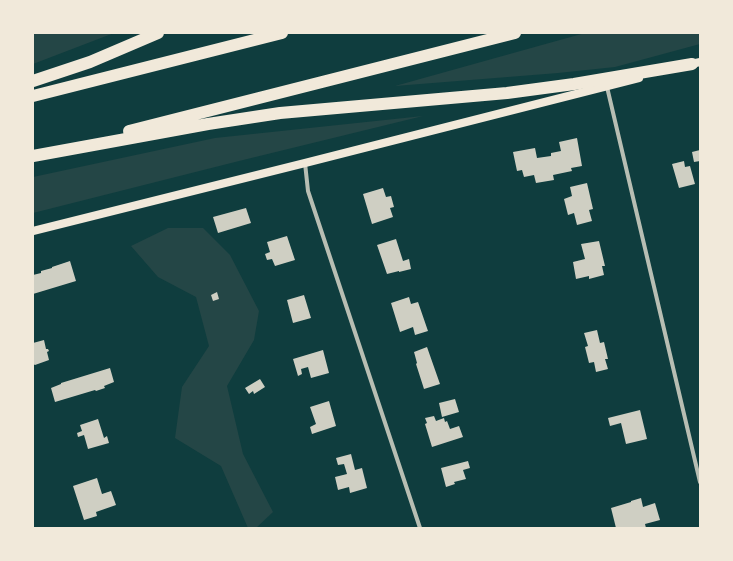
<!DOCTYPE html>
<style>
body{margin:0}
#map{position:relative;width:733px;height:561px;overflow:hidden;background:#0f3d3e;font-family:"IBM Plex Serif",serif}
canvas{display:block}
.frame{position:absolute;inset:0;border:34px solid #f1e9da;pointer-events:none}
</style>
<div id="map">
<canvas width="733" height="561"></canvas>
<div class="frame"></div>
</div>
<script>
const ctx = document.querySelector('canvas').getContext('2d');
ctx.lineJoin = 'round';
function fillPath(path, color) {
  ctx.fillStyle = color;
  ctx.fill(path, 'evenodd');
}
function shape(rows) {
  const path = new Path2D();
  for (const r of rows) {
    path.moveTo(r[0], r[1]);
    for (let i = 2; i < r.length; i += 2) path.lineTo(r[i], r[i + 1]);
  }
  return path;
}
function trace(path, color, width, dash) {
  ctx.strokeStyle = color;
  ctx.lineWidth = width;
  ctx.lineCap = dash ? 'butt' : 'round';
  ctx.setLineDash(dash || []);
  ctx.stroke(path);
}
fillPath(shape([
 [33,33,114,33,33,64],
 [585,33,700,33,700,44,615,67,558,73,395,86],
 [423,116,239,161,33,213,33,177,215,138],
 [168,228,203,228,230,255,259,311,254,340,227,386,243,454,273,512,256,528,248,528,221,466,175,438,182,387,209,346,196,297,158,277,131,246]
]), '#244646');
fillPath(shape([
 [577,138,582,166,571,168,572,171,553,175,554,180,536,183,534,175,524,177,522,170,517,171,513,152,535,148,537,158,551,156,551,153,561,151,559,142],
 [700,150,700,161,694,162,692,152],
 [684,161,685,167,690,166,695,184,679,188,672,164],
 [587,183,593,209,589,210,592,221,577,225,574,213,568,215,564,199,572,196,570,187],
 [383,188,386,197,391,196,394,207,390,208,393,217,372,224,363,194],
 [246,208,251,223,218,233,213,217],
 [287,236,295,260,275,266,272,259,267,260,265,254,270,252,267,242],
 [396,239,403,261,409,259,411,269,399,272,399,271,387,274,377,245],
 [599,241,605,266,602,266,604,275,589,279,589,276,576,279,573,262,585,259,581,244],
 [70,261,76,281,33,294,33,275,41,273,41,271,52,268,52,267],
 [217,292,219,299,213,301,211,295],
 [304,295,311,318,293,323,287,300],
 [409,297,411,304,418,302,428,331,415,335,413,327,400,332,391,303],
 [597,330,600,343,604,342,608,359,605,359,608,369,596,372,594,362,589,363,585,347,588,346,584,333],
 [44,340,46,349,48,349,49,351,47,352,49,360,35,365,33,364,33,343],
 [427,347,440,384,424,389,416,364,417,363,414,352],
 [323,350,329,373,311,378,308,367,301,369,302,374,298,376,293,359],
 [110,368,114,382,104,386,105,388,96,391,95,390,55,402,51,388,61,384,61,383],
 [260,379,265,387,254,394,253,391,249,394,245,388],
 [455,399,459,412,442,417,439,403],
 [329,401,336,426,312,434,310,427,316,424,310,407],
 [640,410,647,439,626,444,621,423,610,426,608,418],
 [434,416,436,421,444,418,445,422,447,421,450,429,459,426,463,437,432,447,425,424,427,423,425,418],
 [98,419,104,438,107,436,109,443,88,449,84,435,78,437,77,433,82,431,80,425],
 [351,454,355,470,362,468,367,488,350,493,349,487,338,490,335,477,347,474,344,464,338,465,336,458],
 [468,461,470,468,463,470,466,479,454,482,455,484,446,487,441,468],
 [97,478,102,494,111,491,116,505,96,512,97,516,84,520,73,486],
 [641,498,643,507,655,503,660,520,645,524,646,528,616,528,611,508,631,502,631,501]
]), '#cfcfc3');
trace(shape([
 [607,87,700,482],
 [305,163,308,191,420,528]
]), '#b8beb3', 4);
trace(shape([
 [687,65,700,62],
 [33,231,305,163,639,78]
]), '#f1e9da', 8);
trace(shape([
 [33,81,90,62,158,33],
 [33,96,282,33],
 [129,131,515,33],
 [33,156,208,124,280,113,507,93,574,84,692,64]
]), '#f1e9da', 12);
</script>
